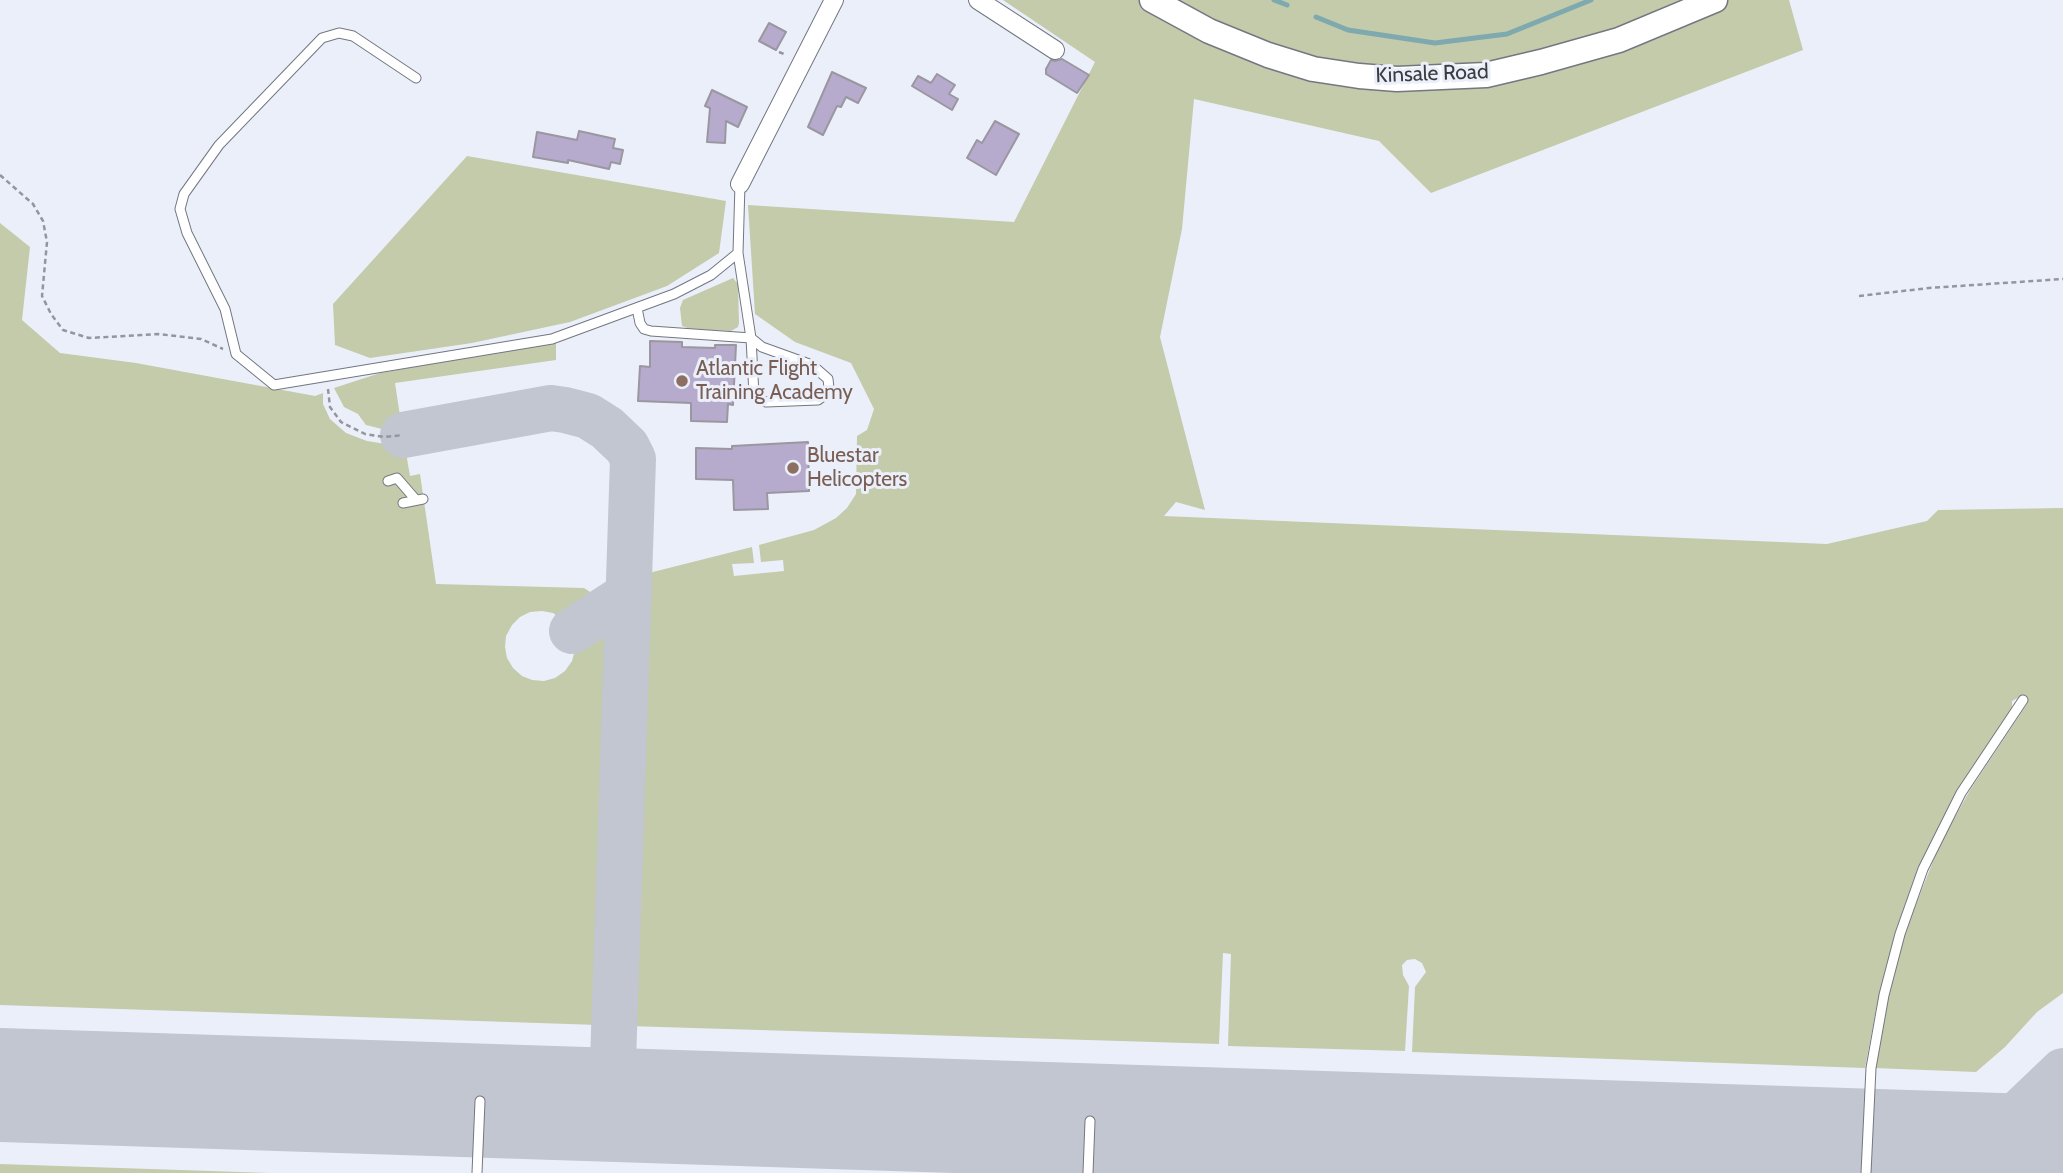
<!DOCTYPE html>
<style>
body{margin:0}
canvas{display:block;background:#ebeffa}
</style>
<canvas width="2063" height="1173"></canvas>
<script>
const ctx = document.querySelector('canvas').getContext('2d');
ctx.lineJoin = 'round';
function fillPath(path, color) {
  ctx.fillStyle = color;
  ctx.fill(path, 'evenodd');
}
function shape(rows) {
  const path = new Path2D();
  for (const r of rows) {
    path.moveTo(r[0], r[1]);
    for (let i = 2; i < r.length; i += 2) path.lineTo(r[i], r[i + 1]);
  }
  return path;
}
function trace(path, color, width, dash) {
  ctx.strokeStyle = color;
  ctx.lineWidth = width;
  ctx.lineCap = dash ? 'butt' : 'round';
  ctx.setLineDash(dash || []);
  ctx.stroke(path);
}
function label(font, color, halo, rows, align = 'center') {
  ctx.font = font + ' Cabin,sans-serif';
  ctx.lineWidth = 6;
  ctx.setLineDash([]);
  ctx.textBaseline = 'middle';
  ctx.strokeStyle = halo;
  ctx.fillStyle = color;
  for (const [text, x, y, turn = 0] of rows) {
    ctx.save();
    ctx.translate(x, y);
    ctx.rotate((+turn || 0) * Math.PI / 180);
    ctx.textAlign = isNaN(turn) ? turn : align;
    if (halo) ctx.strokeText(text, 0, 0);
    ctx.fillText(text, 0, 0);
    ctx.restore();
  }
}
fillPath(shape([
 [1003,0,1789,0,1803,50,1431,193,1379,141,1194,99,1182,229,1160,337,1205,510,1176,502,1164,516,1827,544,1927,521,1938,510,2063,508,2063,993,2037,1012,2005,1047,1976,1072,1874,1068,1890,988,1908,924,1940,844,1970,790,2027,704,2028,698,2023,695,2012,701,2012,709,2001,728,1956,797,1929,847,1890,954,1876,1009,1865,1068,1412,1052,1415,987,1426,972,1422,963,1415,959,1407,960,1402,965,1403,975,1409,986,1405,1051,1228,1046,1231,954,1223,953,1219,1044,628,1026,645,574,752,547,754,563,732,564,734,576,784,571,783,560,761,562,759,545,814,530,836,518,847,508,856,494,857,436,867,430,874,409,851,363,795,342,755,314,748,205,1014,222,1095,62],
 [467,156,726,201,719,253,667,286,570,322,472,343,370,358,335,345,333,304],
 [0,223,30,247,22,320,60,353,136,363,315,396,323,393,323,404,330,419,346,433,367,441,386,444,404,441,410,476,420,474,436,584,584,588,604,601,567,623,553,613,542,611,530,612,520,617,512,625,506,636,505,647,507,658,513,668,522,676,532,680,544,681,555,678,565,671,572,661,575,650,574,638,580,633,611,614,615,624,598,1025,0,1005],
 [733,278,738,284,739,323,738,327,731,331,690,329,682,326,680,308,683,300],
 [549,343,556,343,556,360,395,383,402,429,382,429,366,425,358,414,344,407,334,388,380,373],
 [0,1164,270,1173,0,1173]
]), '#c4cbaa');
trace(shape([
 [1274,0,1287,5],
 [1316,17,1348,30,1435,43,1507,34,1591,0]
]), '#7ea9ae', 5);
trace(shape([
 [403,435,551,408,565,410,588,416,607,428,627,447,633,459,613,1062,618,1078,629,1093,654,1106],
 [572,631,629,594],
 [567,1103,589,1092,601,1081,613,1062],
 [1954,1149,2020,1112,2063,1071],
 [2006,1151,2041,1159,2063,1172]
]), '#c2c6d0', 46);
trace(shape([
 [0,1085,2063,1152]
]), '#c2c6d0', 114);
const building = shape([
 [769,23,786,32,776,50,759,41,769,23],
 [1062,59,1089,75,1077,93,1046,74,1046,69,1051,60,1055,61,1062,59],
 [832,72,866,88,858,103,846,97,841,107,837,106,823,135,808,127,832,72],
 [937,74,955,85,949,94,958,99,952,110,912,86,918,76,931,83,937,74],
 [712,90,747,107,738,127,726,121,725,143,707,142,710,108,705,106,712,90],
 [995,121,1019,134,996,175,967,158,977,140,982,143,995,121],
 [579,131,615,139,613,148,623,150,620,164,611,162,609,169,568,160,568,163,533,157,537,132,577,140,579,131],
 [650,341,682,342,682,347,715,348,715,345,736,345,733,405,728,404,727,422,691,421,691,403,638,401,640,366,650,367,650,341],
 [808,442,809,491,767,493,768,509,734,510,733,480,696,479,696,448,732,449,732,446,808,442]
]);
fillPath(building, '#b6abcc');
trace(building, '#9a97a0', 2);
const service = shape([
 [416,78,353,36,339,33,322,38,219,145,184,194,180,209,187,233,225,309,236,354,274,385,552,339,674,294,711,275,738,253],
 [637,308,640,323,644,329,651,331,751,338,762,347,812,365,828,379,829,388,826,394,818,400,766,402,757,399,754,395,751,338,738,253,740,184],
 [388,481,397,478,416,500],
 [403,503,423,499],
 [477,1173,480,1101],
 [1088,1173,1090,1121],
 [1866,1173,1871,1068,1884,995,1900,934,1923,869,1961,793,2023,700]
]);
const minor = shape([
 [978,0,1055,50],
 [740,184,834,0]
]);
const secondary = shape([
 [1152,0,1209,31,1268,55,1313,69,1359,76,1397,79,1486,75,1541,62,1619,40,1715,0]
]);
trace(service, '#737780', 11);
trace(minor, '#737780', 20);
trace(secondary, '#737780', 27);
trace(shape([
 [779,52,786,55],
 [0,175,33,204,43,221,47,242,42,296,51,314,63,330,89,338,158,334,201,339,223,349],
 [1859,296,1929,288,2063,279],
 [328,389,330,407,341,422,365,434,385,437,403,435]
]), '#93969d', 2.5, [5, 3.5]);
trace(service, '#fff', 9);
trace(minor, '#fff', 18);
trace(secondary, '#fff', 24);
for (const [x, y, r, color] of [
 [682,381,7,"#8d6e63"],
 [793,468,7,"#8d6e63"]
]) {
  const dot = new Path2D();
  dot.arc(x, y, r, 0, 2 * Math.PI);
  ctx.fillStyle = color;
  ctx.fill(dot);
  trace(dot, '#ebeffa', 2.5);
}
label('21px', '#3a3c40', '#ebeffa', [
 ["Kinsale Road",1432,74,-2]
]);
label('21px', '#785e54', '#ebeffa', [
 ["Atlantic Flight",696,369],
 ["Training Academy",696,393],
 ["Bluestar",807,456],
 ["Helicopters",807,480]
], 'left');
</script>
